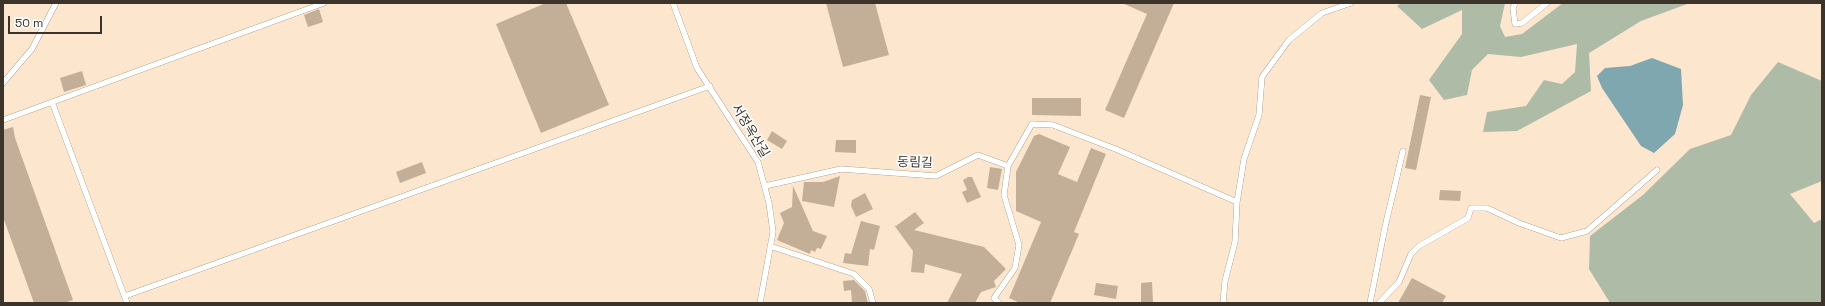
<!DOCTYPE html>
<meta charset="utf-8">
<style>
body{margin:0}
#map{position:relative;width:1825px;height:306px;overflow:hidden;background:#fce6cd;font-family:"Space Grotesk",sans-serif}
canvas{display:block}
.frame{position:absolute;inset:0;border:4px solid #3c342a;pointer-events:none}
.scale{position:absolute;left:8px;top:16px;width:94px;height:18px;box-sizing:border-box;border:2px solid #3c342a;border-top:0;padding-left:5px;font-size:12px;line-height:14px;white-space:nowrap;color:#3c342a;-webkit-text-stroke:3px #fff;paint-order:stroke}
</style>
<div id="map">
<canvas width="1825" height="306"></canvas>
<div class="frame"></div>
<div class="scale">50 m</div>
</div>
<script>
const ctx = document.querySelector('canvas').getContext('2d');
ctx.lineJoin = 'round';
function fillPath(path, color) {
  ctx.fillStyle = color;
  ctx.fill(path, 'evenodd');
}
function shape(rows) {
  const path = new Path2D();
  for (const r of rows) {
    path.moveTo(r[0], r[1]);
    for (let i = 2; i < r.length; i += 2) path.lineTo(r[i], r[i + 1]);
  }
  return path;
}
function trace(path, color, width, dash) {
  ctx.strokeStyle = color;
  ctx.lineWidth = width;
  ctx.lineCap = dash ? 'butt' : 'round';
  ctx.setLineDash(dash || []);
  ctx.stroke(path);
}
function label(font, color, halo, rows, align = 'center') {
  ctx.font = font + ' "Space Grotesk","Noto Sans KR",sans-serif';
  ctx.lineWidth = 3;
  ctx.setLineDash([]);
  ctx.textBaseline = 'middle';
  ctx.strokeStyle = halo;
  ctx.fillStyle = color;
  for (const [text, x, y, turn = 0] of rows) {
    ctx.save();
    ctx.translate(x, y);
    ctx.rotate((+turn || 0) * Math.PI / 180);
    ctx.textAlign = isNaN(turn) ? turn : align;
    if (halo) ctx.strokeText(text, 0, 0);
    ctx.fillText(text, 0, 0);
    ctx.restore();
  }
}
fillPath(shape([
 [1401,3,1505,3,1500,26,1505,37,1522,34,1563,3,1690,3,1641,21,1589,53,1591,91,1517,131,1483,132,1487,112,1526,106,1544,80,1562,84,1575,72,1577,44,1521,57,1488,54,1472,70,1467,95,1444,100,1429,80,1462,34,1462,10,1422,29,1397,6],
 [1778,62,1822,81,1822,181,1790,194,1814,223,1822,219,1822,303,1610,303,1589,269,1590,236,1643,195,1690,149,1731,135,1751,95]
]), '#aebca7');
fillPath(shape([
 [1652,58,1681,69,1683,105,1675,134,1654,153,1641,146,1602,88,1597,76,1605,68,1630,66]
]), '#7ea7b0');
fillPath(shape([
 [546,3,566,3,609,105,541,133,496,24],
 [826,3,875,3,889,55,843,67],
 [1122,3,1174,3,1124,118,1105,110,1147,14],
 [319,9,323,22,308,27,304,15],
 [82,71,86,85,64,92,60,78],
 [1420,95,1431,97,1416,170,1405,168],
 [1032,98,1081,98,1081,116,1032,115],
 [13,127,15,138,73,300,64,303,34,303,3,217,3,130],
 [772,131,787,141,782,149,767,140],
 [1039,134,1070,147,1058,174,1077,182,1091,148,1106,154,1074,232,1079,234,1050,303,1020,303,1009,298,1041,222,1016,211,1016,172,1034,136],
 [836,140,856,140,856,153,835,152],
 [422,162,426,173,400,183,396,172],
 [990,167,1002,169,998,190,987,188],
 [840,176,834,207,802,201,804,182,823,182],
 [968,177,972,177,981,197,967,203,962,192,967,190,963,180],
 [793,186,813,231,827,236,821,249,817,248,815,252,811,250,810,254,777,240,784,223,780,213,792,207],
 [1440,190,1461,191,1460,201,1439,200],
 [865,193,873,209,856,217,851,206,852,200],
 [915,212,924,223,914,230,984,247,1006,269,994,281,996,287,981,292,975,303,947,303,962,274,925,264,924,273,911,272,913,251,894,225,896,226],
 [861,221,880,226,874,250,870,249,868,266,843,263,845,253,851,254],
 [1412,278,1446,296,1442,303,1398,303],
 [854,280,865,291,868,303,852,303,851,290,844,291,843,281],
 [1152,282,1153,303,1141,303,1141,283],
 [1096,283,1118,286,1116,299,1094,295]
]), '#c3af97');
const service = shape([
 [673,3,697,68,758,162,769,203,773,232,760,303],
 [1515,3,1513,8,1515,24,1522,23,1547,3],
 [3,83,32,49,56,3],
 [52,102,127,303],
 [3,120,324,3],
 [1008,166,1032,124,1053,125,1118,150,1237,202],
 [765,186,841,169,936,176,978,155,1008,166,1004,195,1019,245,1015,268,994,298,999,303],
 [770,246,854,274,869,289,873,303],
 [125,296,710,86],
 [1223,303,1225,281,1235,242,1237,202,1244,159,1259,115,1262,77,1289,40,1322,13,1351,3],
 [1370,303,1385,227,1403,151],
 [1379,303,1399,282,1411,254,1419,246,1468,218,1471,208,1487,208,1519,223,1561,238,1587,231,1657,170]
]);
trace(service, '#907d66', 6);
trace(service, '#fff', 5.5);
label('13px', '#3c342a', '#fff', [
 ["서정옥산길",750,131,59],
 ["동림길",915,163,2]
]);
</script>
